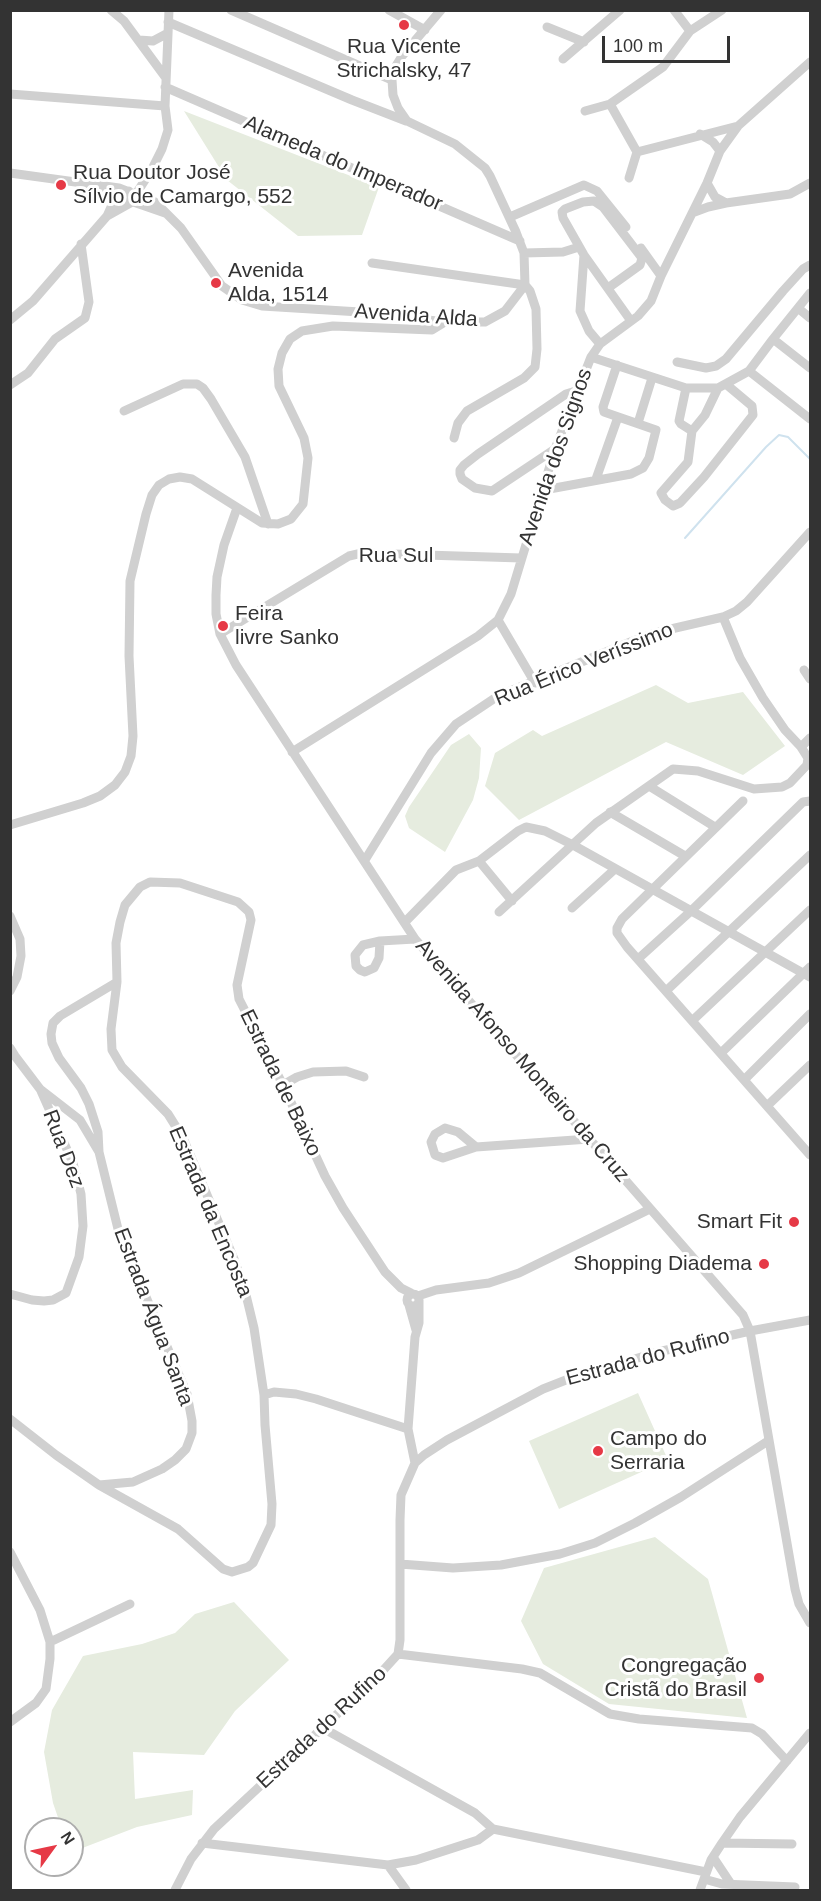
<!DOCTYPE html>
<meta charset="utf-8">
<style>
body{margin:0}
#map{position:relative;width:821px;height:1901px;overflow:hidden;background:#fff;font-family:Helvetica,sans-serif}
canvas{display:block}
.frame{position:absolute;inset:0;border:12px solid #333;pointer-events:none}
.north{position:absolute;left:24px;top:1817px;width:60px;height:60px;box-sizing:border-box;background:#fff;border:2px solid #adadad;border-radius:50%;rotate:57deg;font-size:16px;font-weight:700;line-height:24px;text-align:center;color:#333}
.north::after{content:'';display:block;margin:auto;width:21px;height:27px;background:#e63946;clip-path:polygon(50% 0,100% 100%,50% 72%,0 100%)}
.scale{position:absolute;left:602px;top:36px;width:128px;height:27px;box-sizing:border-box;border:3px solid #333;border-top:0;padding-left:8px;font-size:18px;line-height:21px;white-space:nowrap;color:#333;-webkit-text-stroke:4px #fff;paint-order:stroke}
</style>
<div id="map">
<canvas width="821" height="1901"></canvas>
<div class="frame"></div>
<div class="north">N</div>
<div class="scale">100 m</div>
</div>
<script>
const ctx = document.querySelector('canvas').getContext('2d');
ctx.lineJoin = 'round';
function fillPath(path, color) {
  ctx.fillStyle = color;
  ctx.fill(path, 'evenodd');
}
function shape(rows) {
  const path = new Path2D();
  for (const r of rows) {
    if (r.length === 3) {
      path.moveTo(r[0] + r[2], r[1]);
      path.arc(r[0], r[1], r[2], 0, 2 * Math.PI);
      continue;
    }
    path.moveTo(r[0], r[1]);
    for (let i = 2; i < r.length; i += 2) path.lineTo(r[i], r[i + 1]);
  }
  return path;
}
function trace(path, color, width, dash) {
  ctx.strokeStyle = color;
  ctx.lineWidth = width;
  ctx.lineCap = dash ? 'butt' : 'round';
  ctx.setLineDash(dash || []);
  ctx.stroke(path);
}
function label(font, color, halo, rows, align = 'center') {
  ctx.font = font + ' Helvetica,sans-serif';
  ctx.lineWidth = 6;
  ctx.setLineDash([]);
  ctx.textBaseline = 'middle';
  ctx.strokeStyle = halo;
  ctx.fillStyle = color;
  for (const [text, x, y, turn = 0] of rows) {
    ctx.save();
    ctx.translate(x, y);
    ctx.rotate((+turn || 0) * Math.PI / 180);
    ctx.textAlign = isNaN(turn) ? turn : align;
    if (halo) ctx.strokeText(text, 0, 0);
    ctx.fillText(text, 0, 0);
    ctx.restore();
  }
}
fillPath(shape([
 [184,111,379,187,362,235,298,236,227,180],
 [656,685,688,703,743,692,785,746,743,775,666,742,519,820,485,786,495,753,533,730,542,736],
 [469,734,481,748,479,778,473,800,445,852,409,828,405,816,409,807,451,745],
 [638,1393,668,1460,559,1509,529,1441],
 [655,1537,708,1579,747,1718,609,1704,543,1664,521,1621,544,1568],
 [234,1602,289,1660,235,1711,204,1755,133,1752,135,1799,193,1790,192,1815,137,1827,72,1852,72,1829,62,1829,53,1803,44,1752,52,1710,83,1656,142,1644,175,1633,195,1614]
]), '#e6ecdf');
trace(shape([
 [685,538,766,447,779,435,788,437,810,459]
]), '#cfe2ee', 2);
trace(shape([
 [111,10,124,21,166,78],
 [231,10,392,80],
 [389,10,425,30],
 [674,10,690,31],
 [168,22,352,100,406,121],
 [547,27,584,42],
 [139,40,153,41,168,33],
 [563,59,620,10],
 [165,87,520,241],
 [10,94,165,106],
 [610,104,637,152,629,178],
 [585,111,610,104,663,67,690,31,722,10],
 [700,134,713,142,720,151],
 [637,152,738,126],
 [10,173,119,188,155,202,181,228,222,286,242,300,262,306,360,312,445,322,485,322,505,311,525,285,524,253,516,232,490,176,485,168,455,144,407,121,398,108,393,95,392,80,394,69,402,56,441,10],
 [707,183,715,197,726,203],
 [98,186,116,196,165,213],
 [136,194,152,169,162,149,168,130,165,106,169,10],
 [692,213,708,207,726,203,790,194,810,183],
 [107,216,132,202],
 [510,217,584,185,597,191,626,227],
 [641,248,661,276],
 [524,253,563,252,579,247],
 [584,255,580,311,589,331,600,344],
 [372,263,525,285,530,291,536,309,537,349,535,367,524,378,467,411,458,423,454,438],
 [608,288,640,265,642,258,603,207,594,201,583,202,565,209,562,212,563,218,584,255,631,321],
 [798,308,810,318],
 [10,320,33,301,107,216,116,196,129,191],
 [773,339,810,368],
 [591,357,686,388,718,388,749,371,773,339,810,293],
 [677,362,706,368,716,366,726,359,783,291,803,269,810,265],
 [749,371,810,419],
 [10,385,28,373,55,339,85,318,89,302,81,244],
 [686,388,679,421,681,424,692,431],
 [718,388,705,415,692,431,688,462,661,493,665,500,673,506,680,503,704,477,753,415,752,406,727,385],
 [124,411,183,384,197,384,203,388,211,399,245,457,268,524],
 [638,423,652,378],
 [555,449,492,491,475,488,462,479,460,474,460,470,464,465,478,454,566,394,579,390],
 [596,479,618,417],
 [544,490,631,474,643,468,649,458,656,430,604,412,603,407,617,365],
 [237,508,224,545,217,577,216,595,216,614,220,634,236,665,415,939,743,1315,750,1331,795,1589,799,1604,810,1623],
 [723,617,740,658,763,698,785,730,801,747],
 [498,620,535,683],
 [220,634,349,556,362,553,521,558],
 [804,670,810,679],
 [292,752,478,636,498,620,511,594,555,449,591,357,600,344,638,316,651,301,661,276,707,183,720,151,738,126,810,62],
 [649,786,715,827],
 [743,801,622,919,617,928,617,933,627,947,810,1155],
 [610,812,685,856],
 [10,825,83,803,100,796,115,785,125,772,131,756,133,736,129,656,130,581,146,514,152,495,159,485,169,479,180,477,192,479,262,523,278,524,291,519,303,504,308,458,304,438,279,386,278,369,282,353,290,339,302,331,333,326,432,330,445,322],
 [365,860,431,753,456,724,498,696,633,641,658,632,723,617,736,611,747,602,810,532],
 [479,861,512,901],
 [572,908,615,869],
 [499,912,596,823,673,769,698,771,754,789,782,787,790,783,807,765,808,758,801,747,810,738],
 [10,916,20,939,21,956,17,977,10,991],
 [405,922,456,870,479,861,518,831,526,827,545,831,573,845,810,977],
 [380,941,379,958,374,968,365,972,360,970,356,966,355,955,363,945,380,941,415,939],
 [638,959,691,911,803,802,810,801],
 [666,991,810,855],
 [693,1020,810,910],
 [10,1048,15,1056,40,1089,80,1120,99,1152,119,1233,187,1394,192,1421,192,1433,186,1449,175,1460,162,1469,133,1482,99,1485,56,1455,10,1419],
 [721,1053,810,967],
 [744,1080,810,1014],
 [283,1085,297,1077,313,1072,346,1071,364,1077],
 [767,1106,810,1065],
 [476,1147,458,1132,445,1128,435,1134,431,1142,435,1155,443,1158,476,1147,589,1139],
 [99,1152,98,1132,89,1104,81,1088,59,1058,52,1043,51,1034,53,1023,60,1016,117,982,116,943,120,922,125,905,140,887,150,882,180,883,238,902,249,912,251,920,237,985,239,999,283,1085,325,1176,343,1208,385,1272,401,1288,411,1293],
 [413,1300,6],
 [10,1294,32,1300,44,1301,53,1300,66,1293,79,1257,83,1226,81,1194,73,1163,41,1091],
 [418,1296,436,1290,489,1283,519,1273,650,1209],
 [409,1305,416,1330],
 [264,1395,274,1392,296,1394,316,1399,408,1429],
 [415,1463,408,1429,415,1337,419,1323,419,1300],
 [99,1485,178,1529,223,1569,232,1572,248,1567,253,1563,271,1525,272,1504,265,1425,264,1395,254,1328,246,1295,234,1259,183,1138,168,1114,122,1067,112,1050,111,1029,117,982],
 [10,1552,40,1610,50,1642,50,1659,46,1689,36,1703,10,1722],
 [400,1564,453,1568,501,1565,560,1554,595,1543,635,1523,681,1497,768,1441],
 [50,1642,130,1604],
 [398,1654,522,1669,540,1673,610,1714,639,1719,752,1728,762,1734,787,1761],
 [321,1727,475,1813,493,1829,706,1872],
 [202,1843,388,1865,416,1860,478,1840,493,1829],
 [722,1843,792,1844],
 [713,1857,735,1890],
 [388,1865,406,1890],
 [704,1879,722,1884,795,1887],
 [175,1890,191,1859,214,1829,378,1676,398,1654,400,1640,400,1520,401,1495,415,1463,424,1455,447,1440,543,1389,571,1378,658,1352,750,1331,810,1320],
 [700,1890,711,1860,722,1843,740,1817,810,1733]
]), '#d0d0d0', 9);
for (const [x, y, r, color] of [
 [404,25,6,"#e63946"],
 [61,185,6,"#e63946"],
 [216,283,6,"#e63946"],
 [223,626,6,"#e63946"],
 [794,1222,6,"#e63946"],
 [764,1264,6,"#e63946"],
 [598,1451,6,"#e63946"],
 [759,1678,6,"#e63946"]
]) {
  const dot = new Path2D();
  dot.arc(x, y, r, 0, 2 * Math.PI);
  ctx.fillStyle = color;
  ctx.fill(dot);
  trace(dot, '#fff', 2);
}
label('21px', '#333', '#fff', [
 ["Rua Vicente",404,47,"center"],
 ["Strichalsky, 47",404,71,"center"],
 ["Rua Doutor José",73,173],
 ["Sílvio de Camargo, 552",73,197],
 ["Avenida",228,271],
 ["Alda, 1514",228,295],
 ["Feira",235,614],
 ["livre Sanko",235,638],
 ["Smart Fit",782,1222,"right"],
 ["Shopping Diadema",752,1264,"right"],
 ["Campo do",610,1439],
 ["Serraria",610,1463],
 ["Congregação",747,1666,"right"],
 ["Cristã do Brasil",747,1690,"right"]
], 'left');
label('21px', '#333', '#fff', [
 ["Alameda do Imperador",343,164,23],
 ["Avenida Alda",416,316,4],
 ["Avenida dos Signos",556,457,-71],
 ["Rua Sul",396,556],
 ["Rua Érico Veríssimo",584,665,-22],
 ["Avenida Afonso Monteiro da Cruz",522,1061,49],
 ["Estrada de Baixo",280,1083,64],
 ["Rua Dez",63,1149,69],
 ["Estrada da Encosta",210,1212,67],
 ["Estrada Água Santa",153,1317,69],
 ["Estrada do Rufino",648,1358,-15],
 ["Estrada do Rufino",322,1728,-43]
]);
</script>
